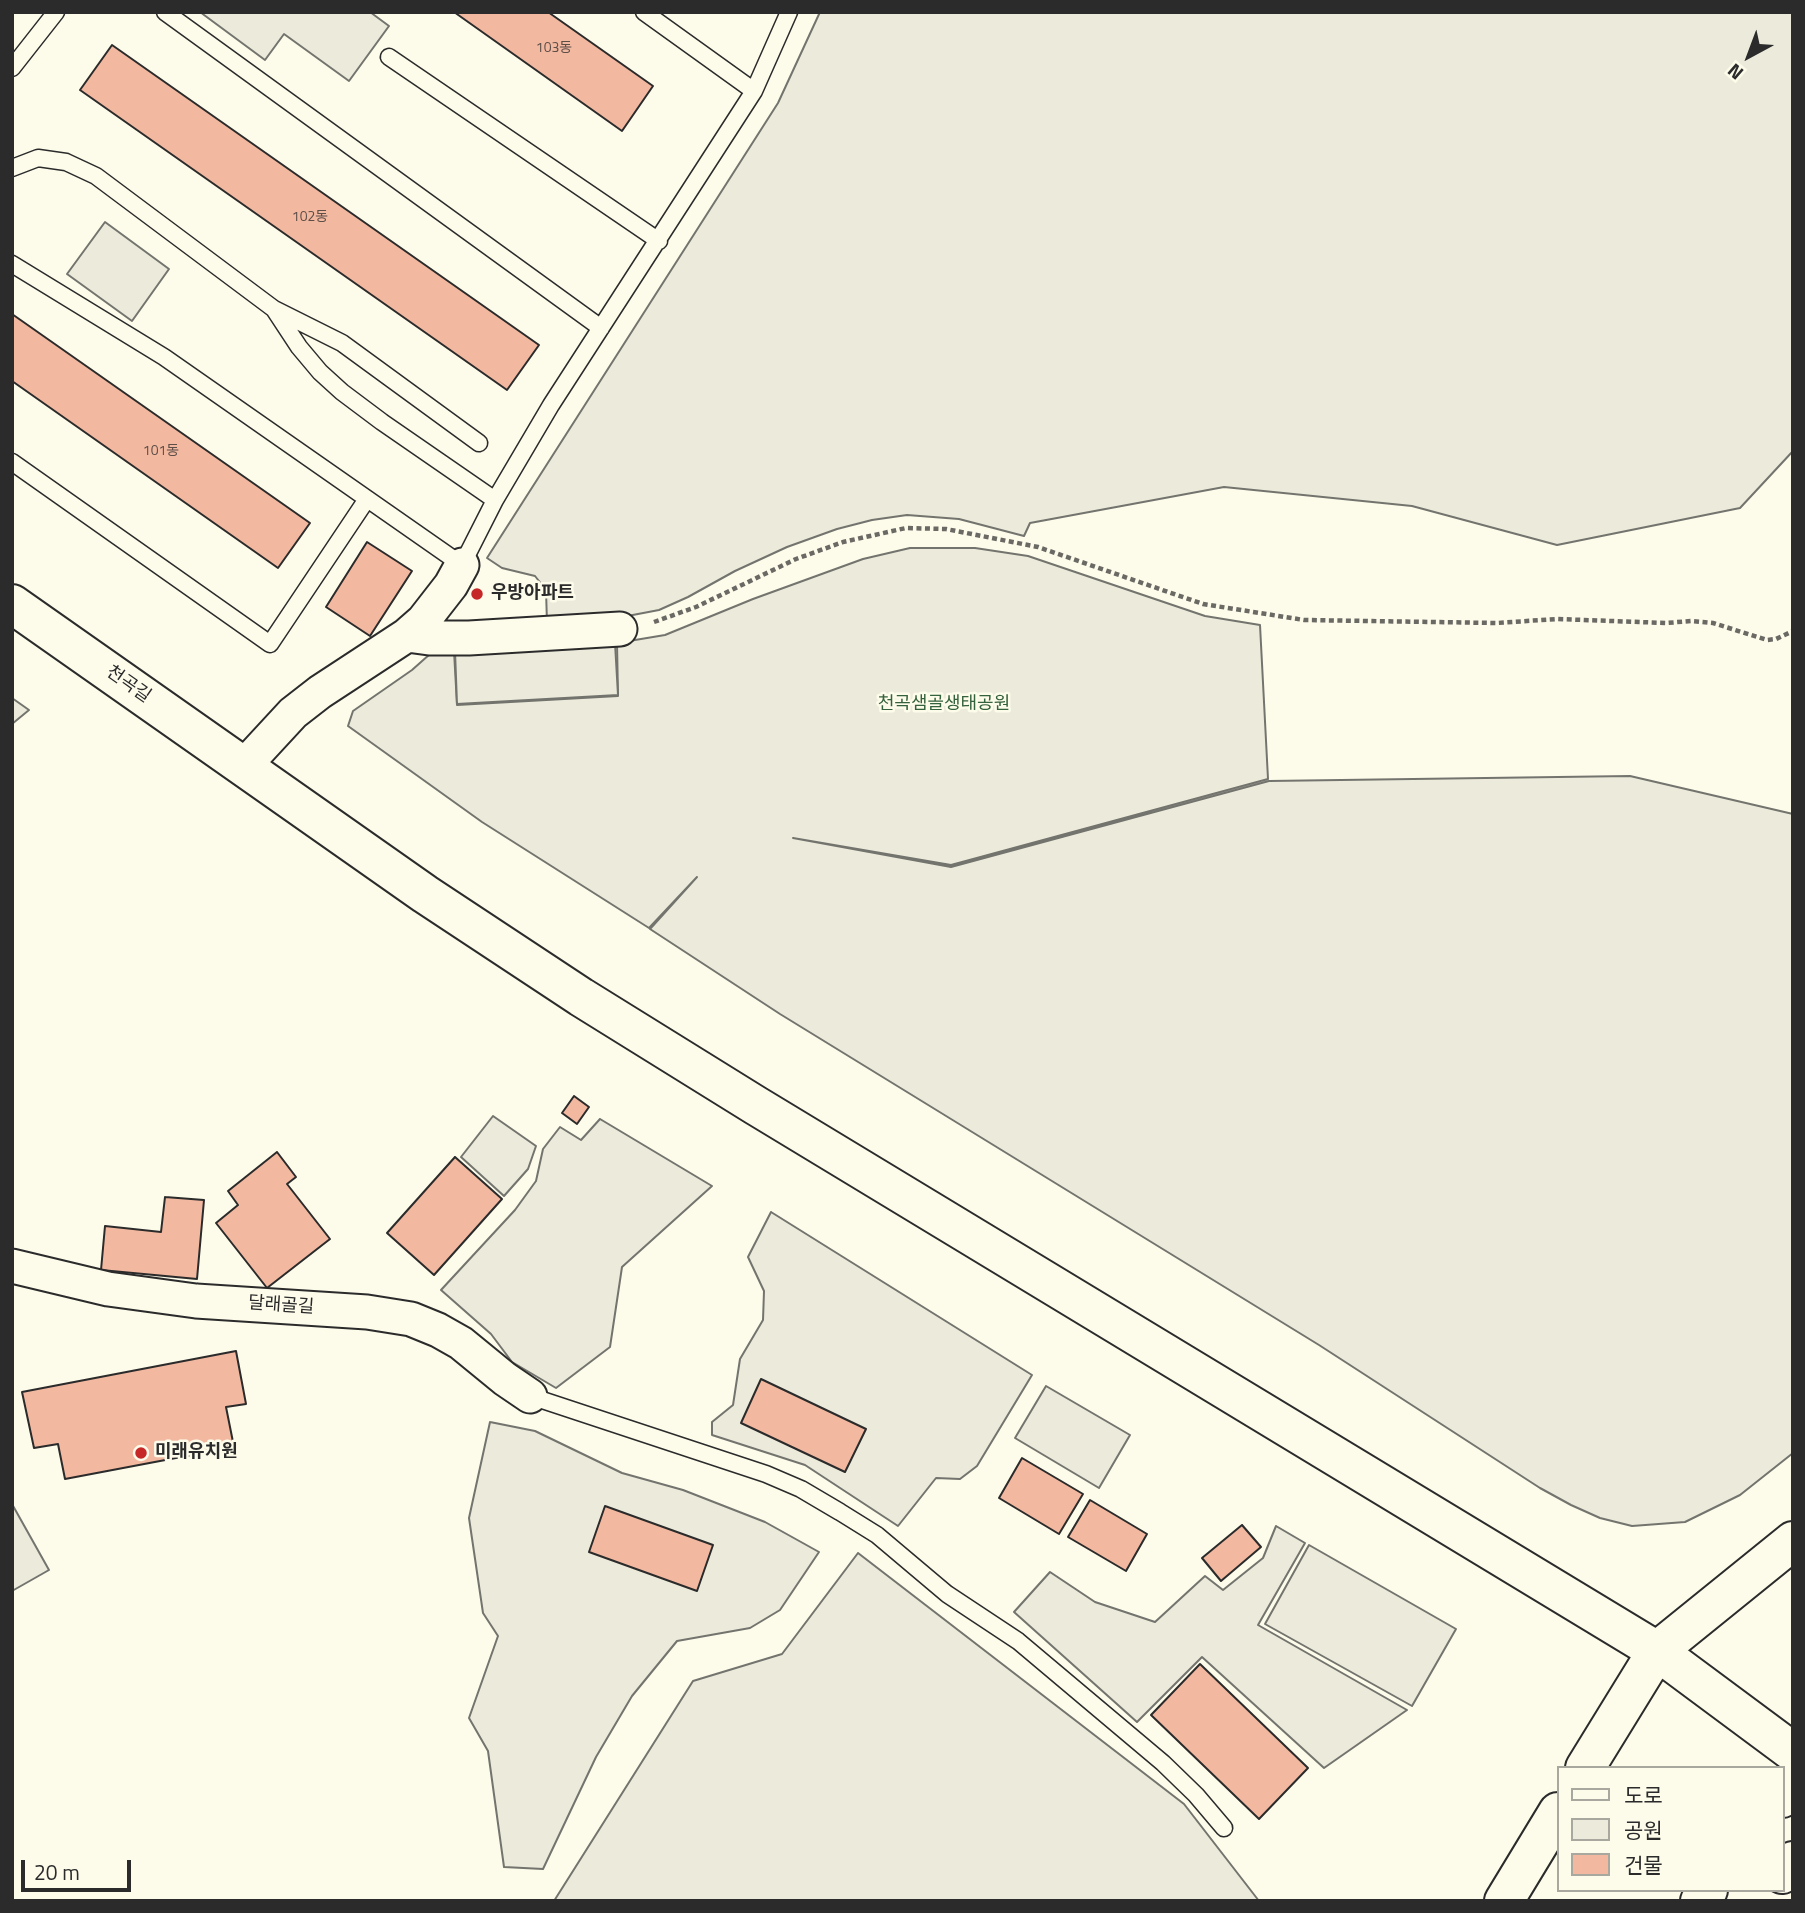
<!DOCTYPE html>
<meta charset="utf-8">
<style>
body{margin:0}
#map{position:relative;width:1805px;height:1913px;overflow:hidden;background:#fdfbea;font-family:"Titillium Web","Noto Sans KR",sans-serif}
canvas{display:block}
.frame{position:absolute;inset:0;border:14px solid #2b2b2b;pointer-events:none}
.legend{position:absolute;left:1557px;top:1766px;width:228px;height:126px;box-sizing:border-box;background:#fdfbea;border:2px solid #a9a89e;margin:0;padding:9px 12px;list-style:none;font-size:21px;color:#2b2b2b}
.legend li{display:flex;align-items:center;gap:14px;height:35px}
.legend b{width:35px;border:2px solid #a9a89e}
.north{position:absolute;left:1714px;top:21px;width:70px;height:70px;-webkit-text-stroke:5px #fdfbea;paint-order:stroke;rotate:221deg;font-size:19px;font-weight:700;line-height:28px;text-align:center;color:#2b2b2b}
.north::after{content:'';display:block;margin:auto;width:24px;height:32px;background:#2b2b2b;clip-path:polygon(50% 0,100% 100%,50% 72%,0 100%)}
.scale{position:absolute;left:21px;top:1860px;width:110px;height:32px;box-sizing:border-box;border:4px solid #2b2b2b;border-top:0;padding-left:9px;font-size:21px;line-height:24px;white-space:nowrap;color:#2b2b2b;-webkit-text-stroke:5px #fdfbea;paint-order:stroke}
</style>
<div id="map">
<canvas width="1805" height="1913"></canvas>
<div class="frame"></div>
<ul class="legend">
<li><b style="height:9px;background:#fdfbea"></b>도로</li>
<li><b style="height:19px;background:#ecebdb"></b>공원</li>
<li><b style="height:19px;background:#f2b8a0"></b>건물</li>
</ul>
<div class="north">N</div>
<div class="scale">20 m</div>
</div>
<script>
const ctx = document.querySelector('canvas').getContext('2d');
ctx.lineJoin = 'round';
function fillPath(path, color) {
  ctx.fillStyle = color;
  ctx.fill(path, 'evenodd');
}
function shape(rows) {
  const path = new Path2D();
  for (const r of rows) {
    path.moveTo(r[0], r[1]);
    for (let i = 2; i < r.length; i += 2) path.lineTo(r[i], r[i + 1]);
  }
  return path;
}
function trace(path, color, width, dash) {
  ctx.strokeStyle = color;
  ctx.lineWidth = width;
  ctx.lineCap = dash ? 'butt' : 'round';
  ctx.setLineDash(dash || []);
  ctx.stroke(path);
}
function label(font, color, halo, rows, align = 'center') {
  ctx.font = font + ' "Titillium Web","Noto Sans KR",sans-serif';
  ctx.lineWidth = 5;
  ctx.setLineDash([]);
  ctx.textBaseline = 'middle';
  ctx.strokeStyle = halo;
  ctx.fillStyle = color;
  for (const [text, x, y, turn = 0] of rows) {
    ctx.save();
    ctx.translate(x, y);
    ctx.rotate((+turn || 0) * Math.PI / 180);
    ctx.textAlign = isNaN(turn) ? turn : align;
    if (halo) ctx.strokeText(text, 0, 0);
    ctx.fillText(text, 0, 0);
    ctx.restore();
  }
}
const green = shape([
 [200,12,370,12,389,26,349,81,284,34,265,60,200,12],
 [820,12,1793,12,1793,451,1740,508,1557,545,1412,506,1224,487,1030,523,1024,536,959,519,907,515,872,520,837,529,787,547,735,571,688,597,659,610,617,618,547,623,546,590,535,576,502,568,487,558,778,103,820,12],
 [105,222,169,269,132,321,67,274,105,222],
 [910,548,975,548,1028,556,1205,616,1260,625,1268,779,951,865,793,838,951,867,1269,781,1630,776,1793,814,1793,1453,1740,1495,1685,1522,1632,1526,1600,1518,1571,1505,1540,1488,1319,1345,780,1014,650,929,697,877,649,928,482,822,348,726,353,711,412,670,430,654,454,651,457,705,618,696,617,643,665,635,753,599,863,559,910,548],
 [493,1116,536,1146,528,1169,504,1196,461,1157,493,1116],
 [600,1119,712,1186,622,1267,610,1347,556,1388,512,1362,491,1334,441,1290,515,1210,536,1181,543,1149,560,1127,581,1140,600,1119],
 [1309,1545,1456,1629,1412,1706,1265,1624,1309,1545],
 [858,1553,1184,1804,1259,1901,554,1901,693,1681,782,1654,858,1553]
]);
fillPath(green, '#ecebdb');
trace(green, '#74746e', 2);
const parking = shape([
 [615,643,618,695,457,704,455,651,615,643],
 [12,698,29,710,12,724,12,698],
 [771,1212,1032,1375,977,1466,960,1479,936,1478,898,1526,805,1465,712,1435,712,1422,733,1405,740,1359,763,1320,764,1291,748,1257,771,1212],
 [1046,1386,1130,1435,1099,1488,1015,1438,1046,1386],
 [490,1422,535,1431,622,1473,683,1490,765,1522,819,1552,780,1610,750,1628,677,1641,632,1696,596,1757,543,1869,504,1867,488,1751,469,1718,498,1636,483,1613,469,1518,490,1422],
 [12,1504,49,1570,12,1591,12,1504],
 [1276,1526,1305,1543,1258,1625,1407,1710,1324,1768,1202,1657,1137,1722,1014,1612,1050,1572,1095,1602,1155,1622,1205,1576,1223,1590,1263,1558,1276,1526]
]);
fillPath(parking, '#eceadb');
trace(parking, '#74746e', 2);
const building = shape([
 [454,12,548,12,653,86,622,131,454,12],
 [112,45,539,345,507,390,80,90,112,45],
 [12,314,310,523,278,568,12,381,12,314],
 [367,542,412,571,370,636,326,607,367,542],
 [574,1096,589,1107,577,1124,562,1113,574,1096],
 [277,1152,296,1177,287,1184,330,1239,267,1288,216,1223,238,1205,228,1191,277,1152],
 [455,1157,502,1199,434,1275,387,1233,455,1157],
 [165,1197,204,1200,197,1279,101,1270,105,1226,161,1232,165,1197],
 [236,1351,246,1404,226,1407,234,1447,65,1479,58,1444,34,1448,22,1392,236,1351],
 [761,1379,866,1429,845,1472,741,1423,761,1379],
 [1022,1458,1083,1494,1059,1534,999,1498,1022,1458],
 [1090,1500,1147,1534,1126,1571,1068,1537,1090,1500],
 [605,1506,713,1545,697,1591,589,1552,605,1506],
 [1242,1525,1261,1547,1221,1581,1202,1558,1242,1525],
 [1200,1664,1308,1768,1259,1819,1151,1715,1200,1664]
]);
fillPath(building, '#f2b8a0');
trace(building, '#2b2b2b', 2);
const service = shape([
 [165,12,601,328],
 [644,12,754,91],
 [389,57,659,241],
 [12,68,56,12],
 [12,168,38,158,66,162,96,176,274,309,342,343,479,443],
 [12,264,164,357,462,565,495,500,551,405,754,91,789,12],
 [274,309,299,347,320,372,342,392,382,422,495,500],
 [12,462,270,644,367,499],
 [530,1396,766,1474,801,1489,840,1512,877,1535,947,1594,1018,1641,1163,1763,1196,1795,1224,1828]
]);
const minor = shape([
 [407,635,429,638,469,638,620,629],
 [244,766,293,713,320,692,407,635,423,621,451,585,462,565],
 [12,1266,108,1289,196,1301,367,1312,411,1319,438,1330,461,1343,505,1379,530,1396]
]);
const tertiary = shape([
 [12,604,425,894,581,997,755,1105,1657,1651,1793,1752]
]);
const trunk = shape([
 [1585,1768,1657,1651,1793,1541],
 [1782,1798,1793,1785],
 [1782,1874,1793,1861],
 [1504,1901,1558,1812],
 [1700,1901,1708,1890]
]);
trace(service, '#2b2b2b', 19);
trace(minor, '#2b2b2b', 37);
trace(tertiary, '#2b2b2b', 42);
trace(trunk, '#2b2b2b', 42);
trace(shape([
 [654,622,696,607,796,559,843,542,906,528,946,529,1038,547,1203,604,1304,620,1497,623,1557,619,1666,623,1691,621,1713,623,1767,640,1776,639,1793,631]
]), '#6a6964', 4.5, [5, 3.5]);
trace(service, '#fdfbea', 16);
trace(minor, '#fdfbea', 33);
trace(tertiary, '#fdfbea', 38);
trace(trunk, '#fdfbea', 38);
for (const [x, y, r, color] of [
 [477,594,7,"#c62828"],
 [141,1453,7,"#c62828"]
]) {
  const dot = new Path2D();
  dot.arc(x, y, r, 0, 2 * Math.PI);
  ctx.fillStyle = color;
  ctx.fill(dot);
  trace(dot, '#fdfbea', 2.5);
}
label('14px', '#5d4e48', null, [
 ["103동",554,49],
 ["102동",310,218],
 ["101동",161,452]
]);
label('bold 18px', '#2b2b2b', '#fdfbea', [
 ["우방아파트",491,594],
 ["미래유치원",155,1453]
], 'left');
label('18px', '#2b2b2b', '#fdfbea', [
 ["천곡길",128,685,35],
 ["달래골길",281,1306,4]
]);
label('18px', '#34623c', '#fdfbea', [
 ["천곡샘골생태공원",944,705]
]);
</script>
